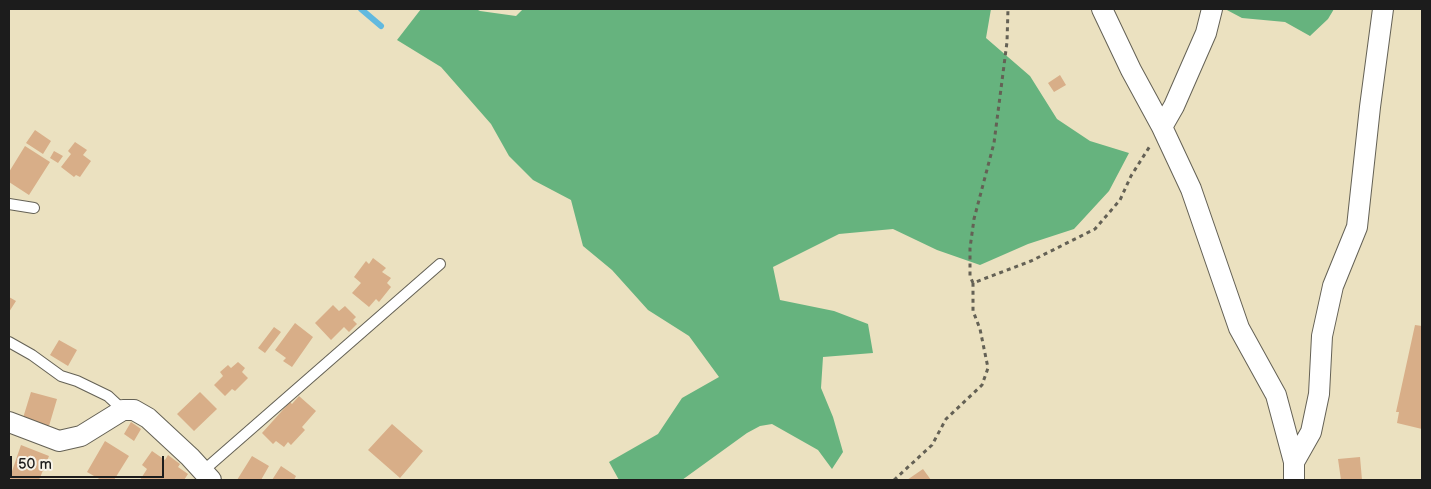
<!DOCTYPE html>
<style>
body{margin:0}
#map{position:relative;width:1431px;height:489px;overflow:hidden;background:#ebe1c0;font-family:"Balsamiq Sans",sans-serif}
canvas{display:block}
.frame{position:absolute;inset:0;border:10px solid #1c1c1c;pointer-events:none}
.scale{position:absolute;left:10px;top:456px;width:154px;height:22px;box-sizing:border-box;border:2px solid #1c1c1c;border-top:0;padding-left:6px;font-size:15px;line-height:18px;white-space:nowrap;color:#1c1c1c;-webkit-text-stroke:4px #f7f3e8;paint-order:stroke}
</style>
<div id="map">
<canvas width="1431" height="489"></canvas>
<div class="frame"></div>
<div class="scale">50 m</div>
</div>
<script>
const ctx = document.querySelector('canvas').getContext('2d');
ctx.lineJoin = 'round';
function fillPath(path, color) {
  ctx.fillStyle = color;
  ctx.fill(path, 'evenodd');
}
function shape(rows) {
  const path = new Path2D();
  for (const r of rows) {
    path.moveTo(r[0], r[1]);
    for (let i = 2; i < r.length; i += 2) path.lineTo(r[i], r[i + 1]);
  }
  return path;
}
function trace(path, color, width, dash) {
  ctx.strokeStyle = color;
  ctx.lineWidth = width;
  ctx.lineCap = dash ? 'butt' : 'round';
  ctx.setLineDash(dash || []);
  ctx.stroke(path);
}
fillPath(shape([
 [421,9,476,9,480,11,516,16,523,9,991,9,986,38,1030,76,1057,119,1090,141,1129,153,1109,191,1074,229,1028,244,980,265,937,250,893,229,839,234,773,267,780,300,834,311,868,324,873,353,823,357,821,388,833,417,843,452,832,469,818,450,772,424,760,426,747,433,682,480,619,480,609,462,658,434,682,398,719,377,689,336,648,310,612,270,583,246,571,200,533,180,509,156,491,124,441,67,397,40],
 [1225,9,1334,9,1328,19,1310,36,1285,22,1242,18]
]), '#66b37e');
trace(shape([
 [361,9,381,26]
]), '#61b9df', 6);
fillPath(shape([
 [1060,75,1066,85,1054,92,1048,83],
 [35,130,51,141,43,154,26,143],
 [75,142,87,150,83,155,91,161,80,177,76,175,74,177,61,167,71,154,68,151],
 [25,146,50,162,29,195,9,182,9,172],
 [54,151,63,156,58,163,50,158],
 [373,258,386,268,382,272,391,278,387,283,391,287,379,302,376,299,369,307,352,293,361,283,354,277,366,261,369,264],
 [9,297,16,301,9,312],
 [333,305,339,311,345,306,356,317,353,320,357,324,349,332,344,327,331,340,315,323],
 [295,323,313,337,292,367,283,361,286,358,275,350],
 [1415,325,1422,326,1422,429,1397,423,1399,412,1396,412],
 [274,327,281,332,265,353,258,348],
 [59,340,77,350,68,366,50,355],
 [238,362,245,368,242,372,248,378,235,391,232,389,225,396,214,385,223,376,220,372,228,365,231,368],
 [31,392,57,399,49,426,23,418],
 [200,392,217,409,194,431,177,414],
 [299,396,316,411,302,427,305,430,291,445,288,442,284,447,276,441,273,444,262,433,290,402,292,404],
 [131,422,141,429,134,441,124,434],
 [392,424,423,451,400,478,368,450],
 [105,441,129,456,114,480,101,480,87,472],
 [21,445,49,456,39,480,9,480],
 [152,451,165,460,168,455,180,464,178,467,188,474,184,480,140,480,147,469,142,465],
 [252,456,269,466,261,480,237,480],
 [1360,457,1362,480,1341,480,1338,459],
 [281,466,296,476,294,480,272,480],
 [923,469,931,480,907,480]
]), '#d8ae88');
const lane = shape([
 [9,204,34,208],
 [9,342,32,355,61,376,77,381,108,396,123,410],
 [203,471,440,264]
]);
const street = shape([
 [1102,9,1131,70,1162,127,1191,189,1239,328,1276,395,1294,462,1294,480],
 [1162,127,1174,106,1206,33,1212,9],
 [9,422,59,441,81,436,123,410,134,410,148,418,190,457,211,480],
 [1294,462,1311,432,1319,394,1322,336,1333,286,1357,227,1370,107,1383,9]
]);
trace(lane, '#646155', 12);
trace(street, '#646155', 22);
trace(shape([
 [973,283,970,276,970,248,974,219,994,143,1007,42,1008,9],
 [894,480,932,445,946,419,982,385,988,368,980,329,973,311,973,283,1031,261,1095,229,1120,200,1131,176,1150,146]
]), '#646155', 3, [4, 4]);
trace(lane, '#fff', 10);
trace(street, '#fff', 20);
</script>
